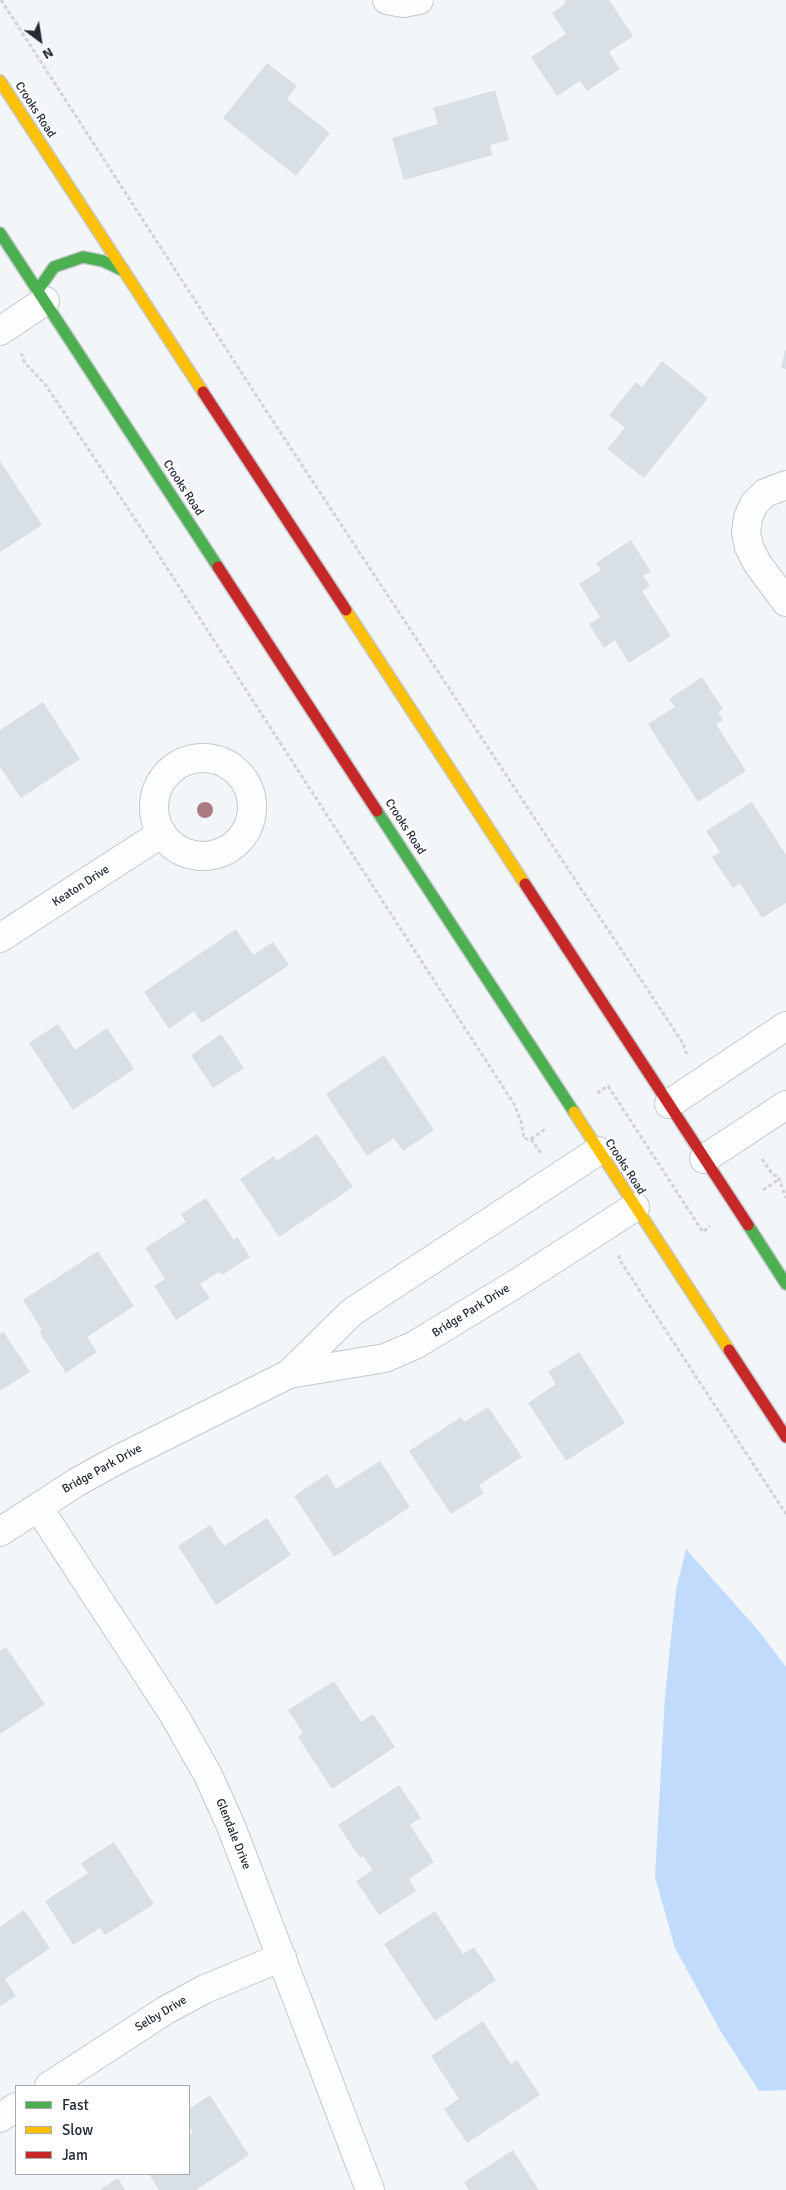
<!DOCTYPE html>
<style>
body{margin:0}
#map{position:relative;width:786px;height:2190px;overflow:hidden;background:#f3f6f9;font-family:Signika,sans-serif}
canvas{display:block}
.legend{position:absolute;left:15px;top:2085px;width:175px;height:90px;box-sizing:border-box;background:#fff;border:1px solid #a7aaae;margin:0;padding:6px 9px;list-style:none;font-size:15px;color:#232b35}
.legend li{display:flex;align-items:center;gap:10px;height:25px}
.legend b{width:25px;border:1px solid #a7aaae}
.north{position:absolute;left:15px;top:15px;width:50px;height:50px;-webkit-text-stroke:4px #fff;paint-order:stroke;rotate:149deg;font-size:14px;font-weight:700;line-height:20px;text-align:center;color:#232b35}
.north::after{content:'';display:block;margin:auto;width:18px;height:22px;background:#232b35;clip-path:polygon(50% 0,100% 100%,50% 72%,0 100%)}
</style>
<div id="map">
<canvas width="786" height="2190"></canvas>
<ul class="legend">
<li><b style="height:6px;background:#4caf50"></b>Fast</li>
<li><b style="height:6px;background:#ffc107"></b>Slow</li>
<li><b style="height:6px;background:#c62828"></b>Jam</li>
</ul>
<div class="north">N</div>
</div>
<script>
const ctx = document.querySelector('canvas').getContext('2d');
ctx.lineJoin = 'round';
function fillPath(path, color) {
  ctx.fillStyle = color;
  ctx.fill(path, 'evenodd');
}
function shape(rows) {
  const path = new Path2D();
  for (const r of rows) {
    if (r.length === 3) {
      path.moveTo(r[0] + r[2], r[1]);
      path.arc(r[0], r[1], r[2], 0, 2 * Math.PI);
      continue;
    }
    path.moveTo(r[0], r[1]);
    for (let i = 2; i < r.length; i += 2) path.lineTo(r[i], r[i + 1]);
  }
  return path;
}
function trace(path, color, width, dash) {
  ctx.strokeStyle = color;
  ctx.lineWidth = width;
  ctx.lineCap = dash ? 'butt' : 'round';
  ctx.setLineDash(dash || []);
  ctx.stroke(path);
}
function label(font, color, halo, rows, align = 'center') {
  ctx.font = font + ' Signika,sans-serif';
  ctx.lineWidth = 4.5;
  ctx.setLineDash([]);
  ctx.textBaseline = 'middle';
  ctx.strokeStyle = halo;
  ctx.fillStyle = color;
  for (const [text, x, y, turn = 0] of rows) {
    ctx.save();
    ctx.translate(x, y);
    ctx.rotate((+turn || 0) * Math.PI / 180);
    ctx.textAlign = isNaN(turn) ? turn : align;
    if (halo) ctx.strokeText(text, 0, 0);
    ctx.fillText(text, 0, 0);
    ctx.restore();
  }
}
fillPath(shape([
 [686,1549,758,1630,786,1667,786,2090,759,2091,721,2032,675,1948,655,1877,665,1696,676,1590]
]), '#c0dbfc');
fillPath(shape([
 [564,0,609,0,633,36,609,52,620,69,587,91,580,81,557,96,531,57,566,34,552,13,566,3],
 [267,63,297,86,287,99,330,133,296,176,223,118],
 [495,90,509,140,490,145,493,155,404,180,392,138,438,124,433,108],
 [785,350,786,350,786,369,781,368],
 [662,361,708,398,644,478,607,449,625,428,609,415,636,382,642,387],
 [0,461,42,525,0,552],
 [631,540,651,572,643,576,650,586,642,591,671,636,629,663,615,640,604,648,589,624,600,617,579,584,601,570,596,563],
 [702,677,723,709,718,712,723,720,716,724,746,771,698,802,648,724,675,707,669,699],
 [43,702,80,759,21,798,0,767,0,730],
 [752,802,786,855,786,903,762,918,740,883,733,888,712,857,720,852,706,831],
 [236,929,253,955,273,942,289,965,202,1023,194,1011,169,1029,144,992],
 [58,1024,75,1050,107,1028,134,1069,73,1110,29,1043],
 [221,1034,244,1068,213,1088,191,1055],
 [384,1055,434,1130,403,1151,394,1138,367,1156,326,1094],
 [317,1134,353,1187,279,1237,240,1179,274,1156,277,1161],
 [206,1198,234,1240,237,1237,250,1257,222,1275,219,1272,200,1284,210,1298,176,1320,154,1286,165,1279,145,1248,186,1222,181,1214],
 [98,1251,134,1306,87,1337,97,1352,66,1373,39,1332,42,1330,23,1300],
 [3,1331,30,1372,0,1391,0,1334],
 [579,1352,625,1423,566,1461,528,1403,556,1384,548,1372],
 [488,1407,522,1457,479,1485,484,1493,451,1514,409,1451,461,1417,464,1422],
 [380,1461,410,1507,334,1557,294,1496,327,1474,336,1489],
 [267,1518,291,1555,216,1605,178,1546,210,1525,224,1546],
 [6,1647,45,1704,0,1734,0,1651],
 [334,1681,361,1722,373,1714,395,1747,332,1789,298,1737,303,1733,288,1710],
 [399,1785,421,1818,410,1825,434,1862,409,1879,416,1891,379,1915,356,1881,373,1870,363,1856,360,1858,338,1825],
 [114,1842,154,1904,105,1935,100,1928,73,1945,45,1901,88,1873,81,1863],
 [24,1910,50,1948,5,1979,16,1996,0,2006,0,1927],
 [435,1911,463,1954,474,1947,496,1980,435,2021,384,1944],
 [483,2021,511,2064,517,2060,540,2095,467,2143,444,2109,459,2099,431,2056],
 [210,2095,249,2155,196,2190,159,2190,149,2174,189,2174,189,2135,193,2132,189,2126,189,2109],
 [513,2150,539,2190,469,2190,464,2182],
 [118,2178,125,2190,100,2190]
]), '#d8dfe5');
const street = shape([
 [387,0,403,3,419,0],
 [0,331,45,301],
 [786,485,765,493,754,504,748,518,746,533,749,547,757,563,786,602],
 [203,807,49],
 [0,938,162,833],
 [669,1104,786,1026],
 [704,1159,786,1105],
 [289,1374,352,1312,598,1151],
 [38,1507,174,1715,208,1775,231,1826,370,2190],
 [0,1532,77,1482,117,1460,289,1374,385,1358,415,1345,517,1283,635,1207],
 [49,2086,166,2010,205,1989,282,1957],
 [0,2118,16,2107]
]);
const fast = shape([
 [0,233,218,567],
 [38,290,54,267,83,257,103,261,124,271],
 [377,811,574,1112],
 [748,1225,786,1284]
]);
const slow = shape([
 [0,81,203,392],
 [346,610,525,884],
 [574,1112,729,1350]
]);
const jam = shape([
 [203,392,346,610],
 [218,567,377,811],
 [525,884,748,1225],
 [729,1350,786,1437]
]);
trace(street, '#c3c8ce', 30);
trace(fast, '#c3c8ce', 14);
trace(slow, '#c3c8ce', 14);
trace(jam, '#c3c8ce', 14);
trace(shape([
 [1,0,265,409,684,1045,684,1049,687,1054],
 [21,353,25,363,45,384,147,537,514,1104,521,1121,524,1139,531,1139,547,1128],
 [597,1093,608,1086,703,1232,710,1226],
 [531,1139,541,1153],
 [762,1159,773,1175,778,1176,786,1198],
 [763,1190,778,1180],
 [619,1255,619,1259,786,1514]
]), '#d2d3d5', 3, [4, 2.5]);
trace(street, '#fdfefe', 28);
trace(fast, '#4caf50', 11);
trace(slow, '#ffc107', 11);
trace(jam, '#c62828', 11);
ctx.fillStyle = '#ac7a82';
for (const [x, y] of [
 [205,810]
]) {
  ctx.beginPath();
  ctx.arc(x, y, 8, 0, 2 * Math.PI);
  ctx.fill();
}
label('12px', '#232b35', '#fff', [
 ["Crooks Road",35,110,57],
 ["Crooks Road",183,488,57],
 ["Crooks Road",405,827,57],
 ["Keaton Drive",81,886,-33],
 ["Crooks Road",625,1167,57],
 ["Bridge Park Drive",471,1311,-32],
 ["Bridge Park Drive",102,1469,-29],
 ["Glendale Drive",233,1834,68],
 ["Selby Drive",161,2014,-31]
]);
</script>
